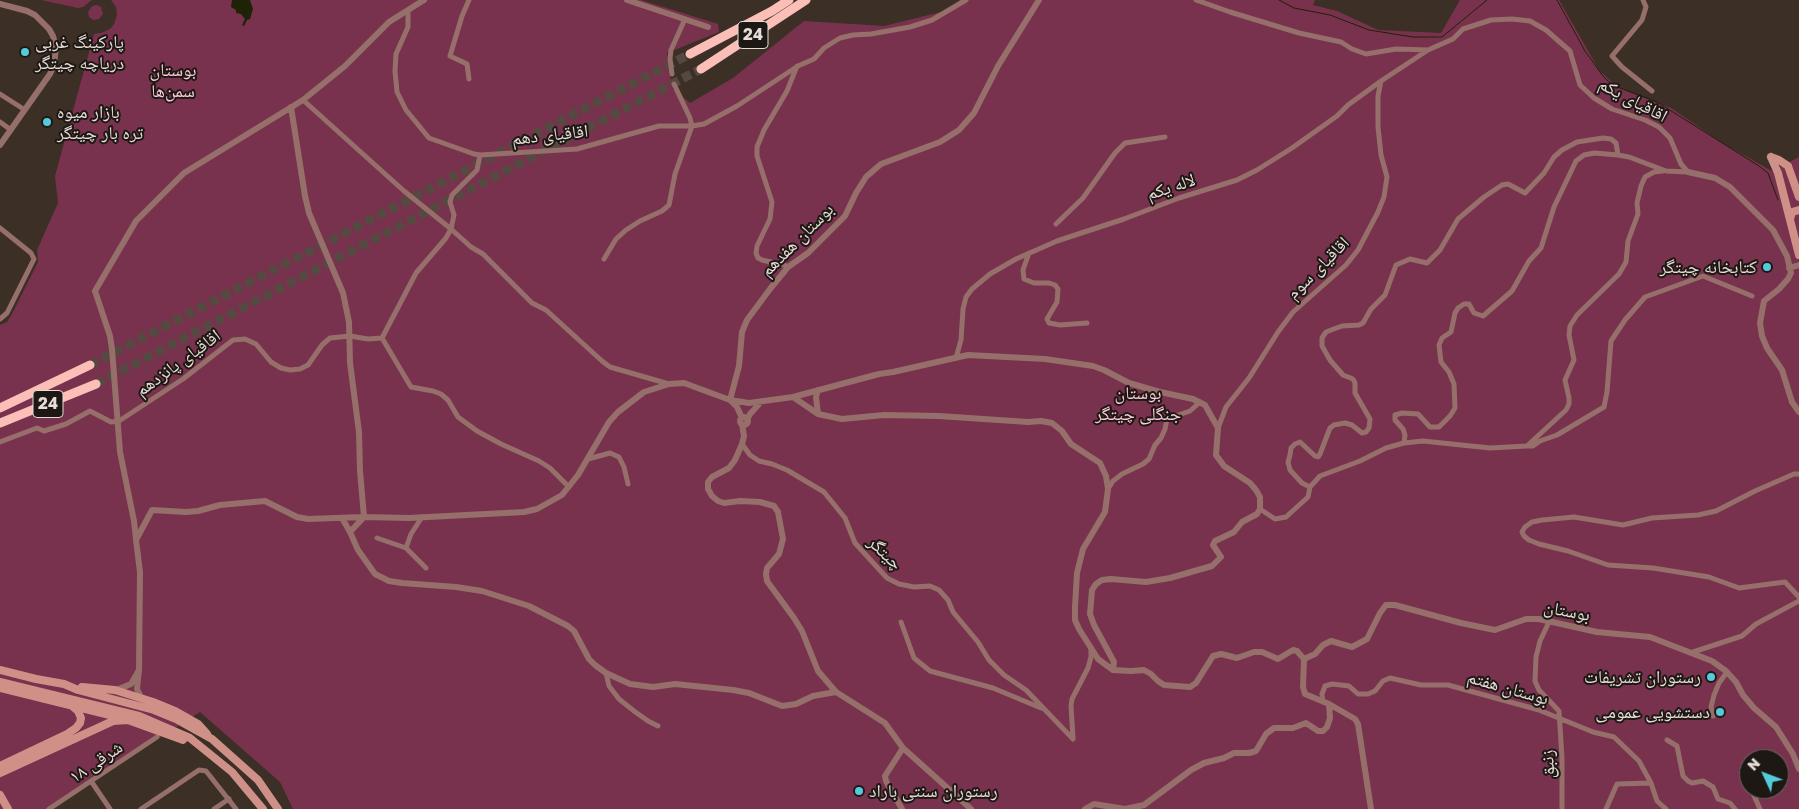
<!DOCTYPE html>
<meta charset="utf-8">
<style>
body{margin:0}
#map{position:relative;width:1799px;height:809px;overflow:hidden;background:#3c2f26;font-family:"Golos Text",sans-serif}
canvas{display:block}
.north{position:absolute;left:1739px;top:749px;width:50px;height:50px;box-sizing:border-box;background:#1e1814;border:1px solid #6e6762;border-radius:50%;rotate:313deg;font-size:14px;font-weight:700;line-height:20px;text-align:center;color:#e6ddd8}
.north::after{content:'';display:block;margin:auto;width:18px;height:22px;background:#53cbdb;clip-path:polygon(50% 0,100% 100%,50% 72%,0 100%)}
</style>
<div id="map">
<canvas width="1799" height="809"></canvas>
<div class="north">N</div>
</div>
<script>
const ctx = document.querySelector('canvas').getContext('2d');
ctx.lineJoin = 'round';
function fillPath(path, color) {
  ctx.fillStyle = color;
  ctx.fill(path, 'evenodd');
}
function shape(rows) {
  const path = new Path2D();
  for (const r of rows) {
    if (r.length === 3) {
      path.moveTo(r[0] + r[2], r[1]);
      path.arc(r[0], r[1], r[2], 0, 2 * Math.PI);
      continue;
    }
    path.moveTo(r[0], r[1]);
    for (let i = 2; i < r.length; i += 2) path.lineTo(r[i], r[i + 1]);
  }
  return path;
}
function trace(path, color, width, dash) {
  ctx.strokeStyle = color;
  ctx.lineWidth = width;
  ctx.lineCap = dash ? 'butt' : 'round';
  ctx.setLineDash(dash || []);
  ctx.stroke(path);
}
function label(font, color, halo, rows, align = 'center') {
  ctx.font = font + ' "Golos Text","Noto Naskh Arabic",sans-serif';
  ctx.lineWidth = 4;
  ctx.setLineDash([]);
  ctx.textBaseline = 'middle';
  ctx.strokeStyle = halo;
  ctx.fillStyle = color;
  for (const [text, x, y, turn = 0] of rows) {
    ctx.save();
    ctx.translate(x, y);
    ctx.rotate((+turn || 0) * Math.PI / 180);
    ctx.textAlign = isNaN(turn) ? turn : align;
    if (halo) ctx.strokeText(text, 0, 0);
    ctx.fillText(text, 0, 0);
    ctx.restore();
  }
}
fillPath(shape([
 [41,0,92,0,83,7,78,8],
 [111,0,641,0,718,24,719,32,667,53,672,88,690,103,733,78,804,21,884,26,941,12,960,0,1315,0,1313,5,1337,11,1378,30,1441,33,1460,0,1559,0,1599,70,1617,87,1671,108,1724,144,1772,171,1799,157,1799,809,293,809,280,782,200,712,47,809,0,809,0,325,7,322,12,314,38,262,37,250,58,203,55,176,94,34,101,33,110,29,114,24,117,15,116,7],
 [1749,759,1779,759,1779,789,1749,789],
 [97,5,101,7,103,14,99,19,93,20,89,17,88,12,92,6]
]), '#78324e');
fillPath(shape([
 [232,0,250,0,253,9,250,19,247,20,244,26,242,25,245,19,241,14,236,13,236,10,231,7]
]), '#1e2206');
trace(shape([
 [1279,0,1294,8,1330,15,1369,30,1413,37,1442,37,1487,0],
 [1557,0,1585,51,1603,76,1612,85,1657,102,1759,166,1768,173,1778,200]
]), '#1e2206', 1);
trace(shape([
 [90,365,690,54],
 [96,384,701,69]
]), '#564941', 9, [9, 4.5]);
trace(shape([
 [1196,0,1230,12,1299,33,1341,42,1352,49,1366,54,1396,49,1428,50,1453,39,1463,29,1491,20,1512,19,1530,21,1546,30,1570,51,1580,85,1594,98,1612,109,1645,120,1659,127,1670,138,1681,164,1688,172],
 [1643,0,1646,7,1642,20,1612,56,1622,67,1652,91],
 [408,11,408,27,396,54,395,71,397,92,406,110,429,138,474,154,480,155,577,149,659,126,692,126,704,124,737,106,798,66,814,59,824,48,840,38,853,35,871,34,910,27,932,20,966,0],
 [672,74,670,59,671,50,685,19],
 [469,79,467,64,450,56,462,16,469,0],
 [0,94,25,110],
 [303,100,404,191,451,229,471,247,483,254,532,303,546,310,602,361,610,367,669,384],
 [0,122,11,130],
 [1056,224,1083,198,1115,153,1125,143,1165,137],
 [0,228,31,253,34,259,7,313,0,319],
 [1029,253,1023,270,1024,279,1034,283,1049,283,1055,285,1058,289,1057,302,1047,319,1049,323,1060,325,1087,323],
 [604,259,616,239,626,230,640,221,662,211,669,205,675,174,692,126,690,118,674,84],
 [788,267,784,265,762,260,758,258,756,253,757,246,770,219,772,202,757,156,757,147,764,130,787,91,797,66],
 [382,338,411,387,433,391,441,394,448,400,458,417,477,431,501,444,539,461,550,468,569,487],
 [956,358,961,340,963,309,966,297,972,289,990,274,1016,259,1057,241,1124,219,1179,198,1237,180,1257,170,1292,148,1337,116,1348,105,1381,81,1428,50],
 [1218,428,1226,407,1249,378,1278,332,1293,312,1346,265,1358,250,1378,212,1384,197,1387,177,1381,155,1378,127,1378,96,1381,81],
 [0,442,37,428,44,431,66,424,90,411,111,422,119,421,183,379,233,340,245,339,256,344,271,362,281,368,290,370,300,369,308,365,322,345,330,338,350,336,368,339,382,338,416,273,446,238,451,229,454,215,450,202,452,195,477,170,480,155],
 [1404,443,1405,435,1403,429,1395,420,1395,415,1402,413,1418,414,1430,427,1439,427,1450,416,1455,408,1454,384,1449,372,1441,362,1439,345,1442,338,1451,332,1455,313,1458,308,1464,304,1469,304,1474,313,1483,316,1512,291,1529,261,1541,248,1554,207,1576,161,1584,155,1594,153,1618,155],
 [742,444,750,455,759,461,772,464,787,470,824,492,845,518,855,543,887,578,899,584,914,587,930,586,939,590,948,600,953,612,978,642,989,660,1004,675,1026,690,1073,739],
 [1527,446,1533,446,1540,441,1557,435,1604,407,1607,392,1611,341,1625,320,1645,297,1703,276,1752,296],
 [588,459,610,453,619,457,624,467,628,484],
 [1799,474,1794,474,1755,491,1716,511,1698,515,1652,518,1623,525,1574,517,1542,520,1532,522,1525,527,1522,532,1524,536,1529,540,1539,544,1568,551,1608,565,1653,568,1709,577,1739,588,1785,582,1799,597],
 [1310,487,1320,476,1360,461,1386,448,1404,443,1423,441,1490,448,1527,446,1566,410,1569,404,1569,398,1565,380,1574,360,1569,335,1570,326,1577,315,1619,274,1626,262,1628,241,1638,214,1637,203,1641,186,1645,177,1654,172,1663,171],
 [1108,489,1113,481,1122,474,1143,464,1149,459,1155,445,1161,438,1165,429,1167,419,1190,411,1200,402],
 [1260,509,1275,519,1286,517,1308,497,1310,487,1302,483,1290,470,1288,462,1290,455,1291,448,1295,444,1300,442,1315,456,1318,457,1320,454,1330,428,1334,425,1345,423,1352,425,1362,433,1366,432,1369,428,1370,419,1355,393,1355,383,1353,379,1343,375,1330,360,1322,346,1322,338,1326,332,1331,330,1342,326,1359,325,1363,323,1371,309,1385,295,1396,265,1410,259,1427,263,1440,250,1458,219,1484,197,1502,185,1508,184,1525,193,1544,173,1554,157,1562,150,1577,142,1603,138,1611,139,1616,143,1618,155,1629,157,1666,171,1688,172],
 [377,538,406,548,426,568],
 [406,548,411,534,422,517],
 [901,622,914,658,930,671,993,688,1041,708],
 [1549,622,1540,641,1536,657,1535,681,1539,690,1559,711,1562,758,1562,809],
 [1693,652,1742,636,1756,624,1799,601],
 [606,673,609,686,619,699,634,711,648,721,658,726],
 [1323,702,1322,694,1325,686,1332,684,1349,686,1358,694,1368,694,1375,691,1383,681,1390,678,1421,685,1448,685,1539,710,1593,732,1614,737,1639,761,1651,783,1657,801,1666,809],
 [1713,716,1711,707,1714,695,1719,683,1727,672],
 [1073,738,1071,706,1072,699,1088,668,1091,657,1091,649],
 [1667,740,1677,746,1683,776,1688,781,1692,783,1703,781,1713,787,1718,799,1730,803,1735,809],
 [1742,773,1749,786],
 [91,781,110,809],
 [1751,789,1760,809],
 [49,809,157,737],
 [141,809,199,770,206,771,236,809],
 [214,809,229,799],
 [1606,809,1617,784,1651,783]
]), '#966f6a', 5);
trace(shape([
 [627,0,708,27],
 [0,4,27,11,35,15,49,29,53,36,56,47,54,66,50,74,0,145],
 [291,107,305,196,309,213,343,293,349,322,350,363,359,432,360,471,364,517,350,532,342,518],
 [1688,172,1715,178,1730,187,1773,230,1787,256,1791,273,1788,279,1779,289,1764,301,1760,323,1762,336,1767,348,1782,370,1792,402,1799,412],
 [1789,268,1799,265],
 [818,390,816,397,818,414],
 [793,397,749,403,730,400,739,366,742,332,747,320,770,289,788,267,808,253,845,216,856,193,866,177,881,164,940,142,959,130,974,113,998,66,1039,0],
 [744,421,4],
 [747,420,750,414,760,403],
 [742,424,744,436,742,444,735,460,729,468,712,477,708,482,708,489,712,496,718,501,724,503,740,501,760,502,774,506,778,512,783,539,779,554,767,568,766,574,767,581,794,618,802,631,818,671,836,692,885,723,903,748,971,809],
 [350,532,358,550,375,574,389,581,402,583,456,587,482,591,529,606,568,626,574,631,589,659,595,665,606,673,630,684,653,687,675,684,733,690,749,693,782,706,796,704,813,696,836,692],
 [136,539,134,521,120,452,112,349,110,336,95,291,136,221,184,173,303,100,345,66,389,22,424,0],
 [1304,659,1315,654,1323,645,1331,641,1352,647,1367,639,1380,613,1386,605,1395,605,1461,623,1495,630,1526,619,1539,619,1597,632,1650,637,1712,661,1726,671,1736,682,1743,695,1754,708,1776,727,1793,754,1799,769],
 [139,670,140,572,136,540,152,510,186,512,198,511,220,505,265,501,297,517,308,519,364,517,409,518,524,512,537,509,562,495,578,475,609,422,618,412,644,392,669,384,684,383,730,400,737,407,742,418],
 [116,690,131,684,139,670,137,689,142,699],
 [1329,704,1355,719,1358,724,1371,809],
 [902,809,886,781,885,776,903,748],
 [1085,809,1094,804,1125,809,1144,805,1191,770,1204,763,1224,758,1234,753,1249,753,1256,751,1266,734,1274,728,1293,728,1306,723,1318,731,1323,731,1327,727,1330,718,1329,704,1305,694,1303,687,1304,659,1297,651,1293,650,1278,659,1262,652,1254,652,1237,658,1221,654,1213,656,1196,683,1190,687,1164,685,1158,681,1151,674,1144,670,1131,671,1113,670,1098,659,1079,629,1075,620,1075,607,1077,573,1083,549,1105,512,1108,489,1106,476,1100,463,1071,444,1062,431,1052,423,1041,421,1028,422,939,416,884,415,842,419,818,414,793,397,879,374,893,372,968,355,1045,359,1093,366,1104,370,1129,383,1160,392,1193,399,1205,405,1218,428,1216,455,1224,466,1250,483,1256,490,1260,497,1260,509,1257,514,1242,522,1234,532,1215,541,1213,545,1221,557,1212,566,1170,578,1146,582,1111,579,1102,580,1096,584,1092,590,1090,614,1094,625,1114,662,1113,670]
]), '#966f6a', 6);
trace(shape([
 [1771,157,1778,173,1799,255],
 [1771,157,1779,160,1788,166,1799,197],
 [1790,219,1792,212,1799,210],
 [0,670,36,679,64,684,78,690,154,710,176,719,212,739,258,780,278,809],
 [0,682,139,716,190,738,232,772,263,809],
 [82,687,115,690,153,702,175,711,198,724,207,734],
 [0,688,122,718],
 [0,766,67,734,76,728,80,723,81,718,78,711,72,706],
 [0,773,113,721,128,720,183,740],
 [0,795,8,809]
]), '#cf9088', 8);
trace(shape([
 [690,54,772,11,789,0],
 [701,69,806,0],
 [0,408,90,365],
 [0,423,96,384]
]), '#fcbfb7', 9);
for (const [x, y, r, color] of [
 [25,52,5,"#53cbdb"],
 [47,122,5,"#53cbdb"],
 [1767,267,5,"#53cbdb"],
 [1711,677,5,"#53cbdb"],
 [1720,712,5,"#53cbdb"],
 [859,791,5,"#53cbdb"]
]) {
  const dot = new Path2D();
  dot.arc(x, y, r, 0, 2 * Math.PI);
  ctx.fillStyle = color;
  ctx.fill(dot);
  trace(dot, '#1e1814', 2);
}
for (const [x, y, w] of [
 [753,35,30],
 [48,404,30]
]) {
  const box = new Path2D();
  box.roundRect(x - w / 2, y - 13.5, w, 27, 4);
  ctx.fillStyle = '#1e1814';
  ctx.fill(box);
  trace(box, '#e6ddd8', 1);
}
label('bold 16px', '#e6ddd8', null, [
 ["24",753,35],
 ["24",48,404]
]);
label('18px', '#e6ddd8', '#1e1814', [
 ["پارکینگ غربی",35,42],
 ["دریاچه چیتگر",35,63],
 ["بازار میوه",57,112],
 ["تره بار چیتگر",57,133],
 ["کتابخانه چیتگر",1757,267,"right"],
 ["رستوران تشریفات",1701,677,"right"],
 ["دستشویی عمومی",1710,712,"right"],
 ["رستوران سنتی باراد",869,791]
], 'left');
label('18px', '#fbcbda', '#1e1814', [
 ["بوستان",173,70],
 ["سمن‌ها",173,91],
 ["بوستان",1138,393],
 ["جنگلی چیتگر",1138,414]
]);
label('18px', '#e6ddd8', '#1e1814', [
 ["اقاقیای یکم",1633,100,28],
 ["اقاقیای دهم",550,135,-6],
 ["لاله یکم",1171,187,-18],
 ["بوستان هفدهم",797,240,-45],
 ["اقاقیای سوم",1318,268,-45],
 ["اقاقیای پانزدهم",178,363,-36],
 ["چیتگر",885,553,44],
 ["بوستان",1567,611,11],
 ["بوستان هفتم",1508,688,16],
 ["۱۸ شرقی",96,762,-34],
 ["زنبق",1548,764,-92]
]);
</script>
